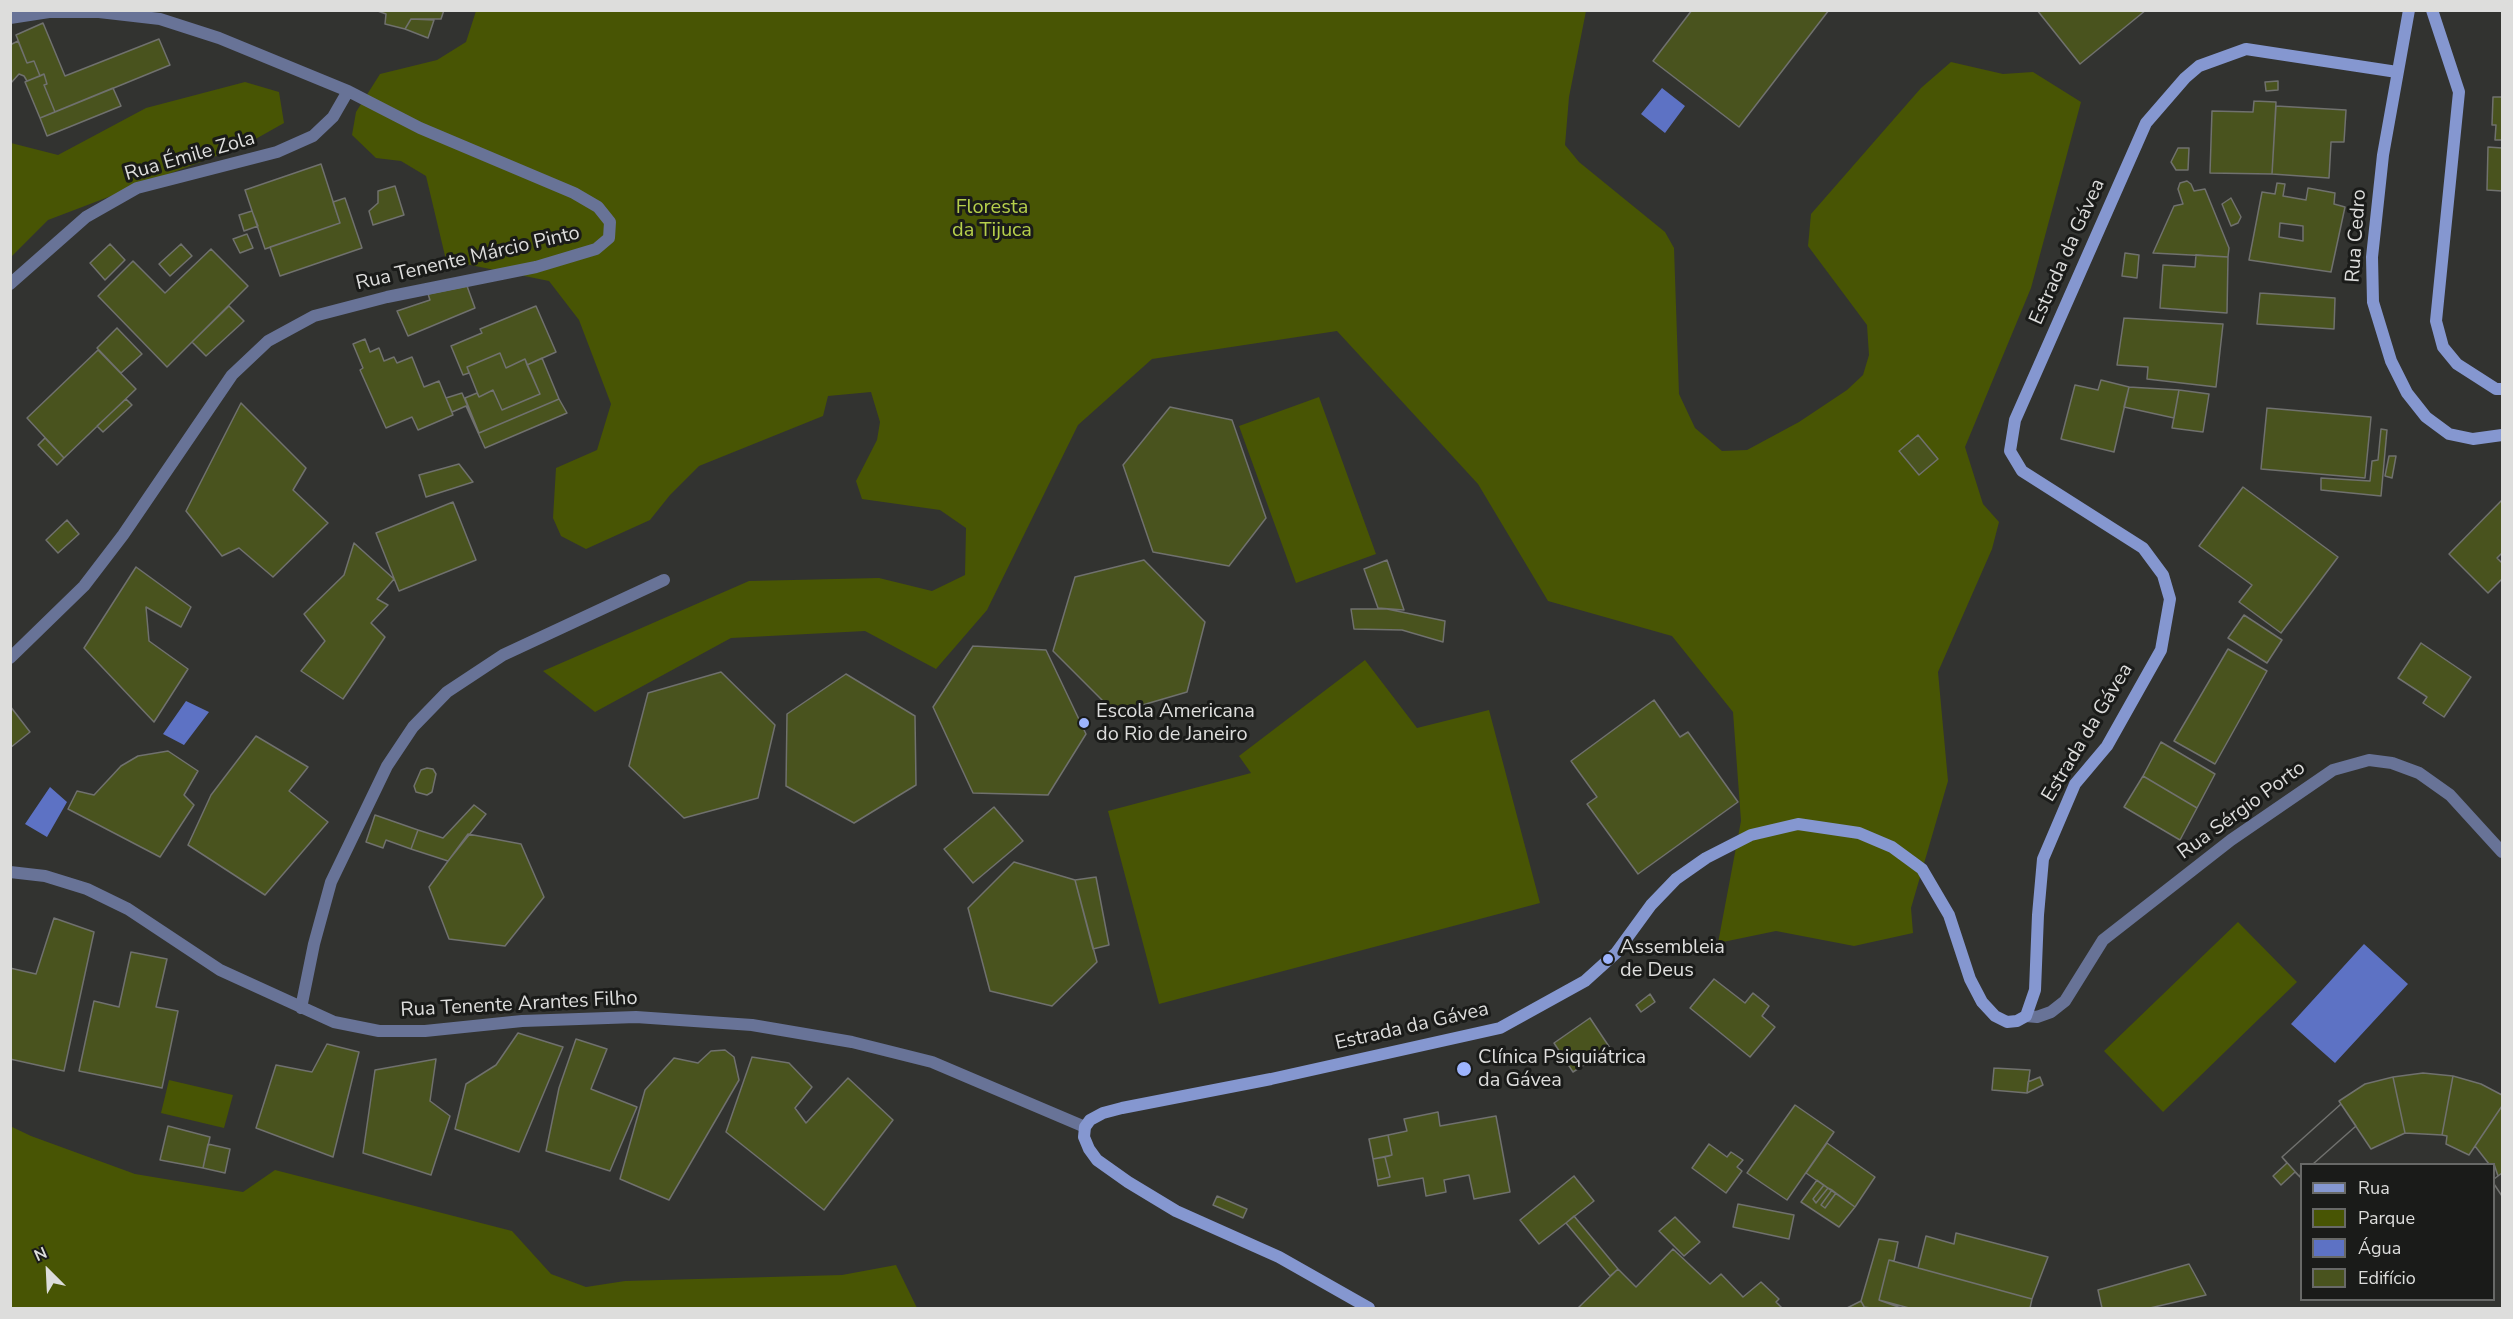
<!DOCTYPE html>
<meta charset="utf-8">
<style>
body{margin:0}
#map{position:relative;width:2513px;height:1319px;overflow:hidden;background:#323330;font-family:"Nunito Sans",sans-serif}
canvas{display:block}
.frame{position:absolute;inset:0;border:12px solid #dddddc;pointer-events:none}
.legend{position:absolute;left:2300px;top:1163px;width:195px;height:138px;box-sizing:border-box;background:#1a1b19;border:2px solid #686967;margin:0;padding:8px 10px;list-style:none;font-size:18px;color:#dddddc}
.legend li{display:flex;align-items:center;gap:12px;height:30px}
.legend b{width:30px;border:2px solid #686967}
.north{position:absolute;left:18px;top:1241px;width:60px;height:60px;-webkit-text-stroke:4px #1a1b19;paint-order:stroke;rotate:336deg;font-size:16px;font-weight:700;line-height:24px;text-align:center;color:#dddddc}
.north::after{content:'';display:block;margin:auto;width:21px;height:27px;background:#dddddc;clip-path:polygon(50% 0,100% 100%,50% 72%,0 100%)}
</style>
<div id="map">
<canvas width="2513" height="1319"></canvas>
<div class="frame"></div>
<ul class="legend">
<li><b style="height:8px;background:#8597d0"></b>Rua</li>
<li><b style="height:16px;background:#485504"></b>Parque</li>
<li><b style="height:16px;background:#5d72c4"></b>Água</li>
<li><b style="height:16px;background:#49531e"></b>Edifício</li>
</ul>
<div class="north">N</div>
</div>
<script>
const ctx = document.querySelector('canvas').getContext('2d');
ctx.lineJoin = 'round';
function fillPath(path, color) {
  ctx.fillStyle = color;
  ctx.fill(path, 'evenodd');
}
function shape(rows) {
  const path = new Path2D();
  for (const r of rows) {
    path.moveTo(r[0], r[1]);
    for (let i = 2; i < r.length; i += 2) path.lineTo(r[i], r[i + 1]);
  }
  return path;
}
function trace(path, color, width, dash) {
  ctx.strokeStyle = color;
  ctx.lineWidth = width;
  ctx.lineCap = dash ? 'butt' : 'round';
  ctx.setLineDash(dash || []);
  ctx.stroke(path);
}
function label(font, color, halo, rows, align = 'center') {
  ctx.font = font + ' "Nunito Sans",sans-serif';
  ctx.lineWidth = 6;
  ctx.setLineDash([]);
  ctx.textBaseline = 'middle';
  ctx.strokeStyle = halo;
  ctx.fillStyle = color;
  for (const [text, x, y, turn = 0] of rows) {
    ctx.save();
    ctx.translate(x, y);
    ctx.rotate((+turn || 0) * Math.PI / 180);
    ctx.textAlign = isNaN(turn) ? turn : align;
    if (halo) ctx.strokeText(text, 0, 0);
    ctx.fillText(text, 0, 0);
    ctx.restore();
  }
}
fillPath(shape([
 [476,11,1586,11,1569,97,1565,145,1579,162,1665,232,1674,248,1679,394,1695,428,1722,451,1747,450,1799,422,1847,390,1863,375,1869,355,1867,325,1808,246,1811,214,1921,88,1951,62,2003,74,2033,72,2081,102,2031,288,1965,447,1983,504,1999,522,1992,549,1938,672,1948,781,1911,908,1913,933,1854,946,1776,931,1718,943,1741,821,1733,712,1672,636,1548,601,1478,484,1337,331,1152,359,1078,425,987,610,936,669,865,631,731,638,595,712,543,671,749,581,879,578,932,591,965,575,966,528,940,510,862,499,856,481,877,440,880,422,871,392,828,396,823,416,699,466,670,495,650,520,586,549,561,536,553,518,556,468,597,450,611,404,579,320,549,281,446,260,426,176,401,161,376,158,352,135,356,112,380,74,437,60,466,42],
 [245,82,279,92,284,123,245,145,48,220,11,257,11,143,58,155,146,108],
 [1319,397,1376,554,1296,583,1239,426],
 [1365,660,1417,728,1489,710,1540,903,1159,1004,1108,811,1251,773,1239,756],
 [2238,922,2297,982,2163,1112,2104,1051],
 [169,1080,233,1095,224,1128,161,1113],
 [10,1126,31,1136,135,1174,243,1192,275,1170,512,1231,551,1274,586,1287,625,1281,842,1275,896,1265,917,1308,11,1308]
]), '#485504');
fillPath(shape([
 [1662,88,1685,106,1665,133,1641,114],
 [186,701,209,712,184,745,163,734],
 [50,787,67,802,47,837,25,824],
 [2364,944,2408,984,2335,1063,2291,1024]
]), '#5d72c4');
const building = shape([
 [375,10,444,10,441,19,411,19,405,29,385,24,386,14,375,10],
 [1692,10,1829,10,1739,127,1653,61,1692,10],
 [2037,10,2146,10,2080,64,2037,10],
 [411,19,434,20,428,38,405,29,411,19],
 [43,23,65,76,159,39,170,65,55,112,44,85,47,84,44,74,40,76,34,61,27,63,16,35,43,23],
 [18,41,27,63,34,61,40,76,27,81,24,76,19,74,10,84,10,45,18,41],
 [44,74,47,84,44,85,55,112,40,118,25,82,44,74],
 [2278,81,2278,90,2266,91,2265,82,2278,81],
 [113,88,121,106,47,136,40,118,113,88],
 [2493,97,2502,97,2502,140,2495,140,2496,125,2492,125,2493,97],
 [2254,101,2276,102,2272,174,2210,173,2212,111,2253,112,2254,101],
 [2276,106,2346,110,2344,142,2331,142,2329,178,2272,174,2276,106],
 [2488,147,2502,148,2502,191,2487,190,2488,147],
 [2178,148,2189,148,2188,170,2176,170,2171,162,2178,148],
 [321,164,340,223,265,249,245,190,321,164],
 [2187,181,2191,184,2194,191,2205,189,2229,248,2228,257,2153,253,2174,206,2183,204,2178,189,2180,183,2187,181],
 [2277,183,2285,184,2283,196,2306,200,2308,188,2335,193,2334,204,2345,207,2331,272,2249,260,2262,192,2275,194,2277,183],
 [2280,223,2303,226,2303,241,2279,237,2280,223],
 [395,186,404,215,373,225,369,211,378,203,378,191,395,186],
 [345,198,362,248,280,276,270,247,340,223,333,202,345,198],
 [2231,198,2241,217,2238,223,2231,226,2222,204,2231,198],
 [252,211,258,226,244,231,239,215,252,211],
 [247,234,253,248,240,253,233,239,247,234],
 [110,244,125,260,105,280,90,263,110,244],
 [181,244,192,256,170,276,159,264,181,244],
 [211,249,248,286,167,367,98,296,133,261,165,293,211,249],
 [2125,253,2139,255,2137,278,2122,276,2125,253],
 [2196,255,2228,257,2227,313,2160,308,2163,265,2195,267,2196,255],
 [467,286,475,308,408,336,397,311,430,300,428,294,467,286],
 [2260,293,2335,298,2334,329,2257,324,2260,293],
 [229,306,244,321,206,356,192,342,229,306],
 [536,306,556,352,527,365,525,359,506,368,500,353,467,367,469,373,463,375,451,346,482,333,480,329,536,306],
 [2124,318,2223,324,2216,387,2147,379,2148,367,2117,365,2124,318],
 [117,328,142,354,121,373,97,348,117,328],
 [365,339,370,352,379,348,384,361,394,357,397,363,412,357,424,387,439,381,453,415,418,430,412,417,386,428,360,370,363,368,353,344,365,339],
 [98,350,136,389,64,458,27,418,98,350],
 [500,353,506,368,525,359,540,394,502,410,493,390,479,397,467,367,500,353],
 [542,358,559,399,479,433,465,398,477,393,479,397,493,390,502,410,540,394,527,365,542,358],
 [2101,380,2129,387,2114,452,2061,439,2075,385,2098,390,2101,380],
 [2129,387,2179,390,2174,418,2124,407,2129,387],
 [2179,390,2209,394,2203,432,2172,428,2179,390],
 [462,393,479,433,559,399,567,413,485,448,466,406,452,412,446,398,462,393],
 [126,399,132,405,103,432,97,426,126,399],
 [241,403,306,468,293,490,328,523,273,577,239,548,222,556,186,511,241,403],
 [1170,407,1232,420,1266,518,1229,566,1153,552,1123,465,1170,407],
 [2267,408,2371,417,2365,478,2261,469,2267,408],
 [2381,429,2387,430,2381,496,2321,490,2321,478,2370,481,2372,461,2378,460,2381,429],
 [1918,435,1938,459,1919,475,1899,451,1918,435],
 [45,438,64,458,57,465,38,445,45,438],
 [2389,456,2396,456,2392,478,2385,476,2389,456],
 [459,464,473,482,426,497,419,475,459,464],
 [2243,487,2338,557,2281,633,2239,602,2252,585,2199,546,2243,487],
 [2502,500,2502,553,2497,558,2502,563,2502,579,2488,593,2449,554,2502,500],
 [453,502,476,560,399,591,376,533,453,502],
 [67,520,79,534,58,553,46,540,67,520],
 [354,543,394,579,377,599,388,605,371,623,385,637,343,699,301,671,325,641,304,614,344,575,354,543],
 [1144,560,1205,622,1187,692,1115,713,1053,651,1075,577,1144,560],
 [1387,560,1404,610,1378,608,1364,569,1387,560],
 [136,567,191,607,181,627,146,607,149,641,188,669,154,722,84,648,136,567],
 [1351,609,1387,609,1445,621,1443,642,1402,630,1354,629,1351,609],
 [2244,615,2282,640,2267,663,2228,638,2244,615],
 [2421,643,2471,677,2444,717,2423,703,2427,697,2398,678,2421,643],
 [973,646,1046,650,1086,734,1048,795,973,793,933,707,973,646],
 [2228,649,2267,671,2215,764,2174,741,2228,649],
 [721,672,775,725,758,798,684,818,629,766,648,693,721,672],
 [846,674,915,716,916,785,854,823,786,786,787,714,846,674],
 [1654,700,1680,737,1688,732,1738,802,1638,874,1587,804,1597,797,1571,761,1654,700],
 [10,706,30,732,10,748,10,706],
 [256,736,308,767,289,791,328,822,265,895,188,845,211,795,256,736],
 [2161,742,2215,774,2197,808,2143,776,2161,742],
 [168,751,198,771,184,795,194,805,160,857,68,809,77,791,94,795,121,766,138,756,168,751],
 [427,768,433,769,436,774,432,792,427,795,416,792,414,786,421,770,427,768],
 [2143,776,2197,808,2180,840,2124,807,2143,776],
 [474,805,486,814,448,861,411,849,418,830,443,838,474,805],
 [994,807,1023,841,973,883,944,849,994,807],
 [375,815,418,830,411,849,386,840,383,848,366,842,375,815],
 [468,834,521,844,544,897,505,946,449,939,429,887,468,834],
 [1014,862,1075,880,1097,962,1052,1006,990,991,968,908,1014,862],
 [1096,877,1109,945,1093,949,1075,880,1096,877],
 [54,918,94,932,64,1071,10,1059,10,968,36,974,54,918],
 [131,952,167,959,156,1007,178,1011,162,1088,79,1071,94,1001,119,1007,131,952],
 [1714,979,1745,1003,1753,993,1769,1006,1762,1016,1775,1027,1750,1057,1690,1008,1714,979],
 [1650,994,1655,1002,1641,1012,1636,1005,1650,994],
 [1590,1018,1610,1048,1573,1072,1554,1043,1590,1018],
 [518,1033,563,1047,519,1152,455,1129,466,1084,496,1065,518,1033],
 [576,1039,607,1049,591,1089,637,1107,610,1171,546,1151,559,1088,576,1039],
 [327,1044,359,1052,333,1157,256,1128,276,1065,312,1072,327,1044],
 [725,1050,734,1057,739,1080,669,1200,620,1179,645,1090,674,1058,698,1063,711,1051,725,1050],
 [752,1057,789,1063,812,1087,795,1108,806,1123,848,1078,893,1120,824,1210,726,1132,752,1057],
 [436,1059,430,1101,450,1116,431,1175,363,1153,375,1070,436,1059],
 [1994,1068,2030,1070,2027,1093,1992,1090,1994,1068],
 [2423,1073,2453,1076,2442,1135,2405,1133,2393,1077,2423,1073],
 [2453,1076,2481,1084,2502,1095,2502,1106,2469,1155,2446,1144,2447,1136,2442,1135,2453,1076],
 [2040,1077,2043,1085,2027,1093,2028,1082,2040,1077],
 [2393,1077,2405,1133,2371,1149,2339,1101,2365,1084,2393,1077],
 [2341,1104,2356,1126,2313,1164,2302,1164,2300,1177,2282,1157,2341,1104],
 [2341,1104,2356,1126,2313,1164,2302,1164,2300,1177,2295,1172,2281,1185,2273,1176,2287,1163,2282,1157,2341,1104],
 [1795,1105,1834,1132,1787,1200,1747,1173,1795,1105],
 [2502,1106,2502,1173,2498,1176,2494,1164,2489,1164,2475,1146,2502,1106],
 [1438,1112,1440,1126,1496,1116,1510,1192,1474,1199,1469,1175,1444,1180,1446,1192,1426,1196,1423,1178,1378,1186,1377,1180,1390,1177,1385,1157,1392,1155,1388,1135,1407,1131,1404,1119,1438,1112],
 [168,1126,210,1137,203,1168,160,1160,168,1126],
 [1388,1135,1392,1155,1373,1159,1369,1139,1388,1135],
 [1827,1143,1875,1177,1855,1207,1806,1173,1827,1143],
 [208,1144,230,1149,225,1173,203,1168,208,1144],
 [1709,1144,1727,1157,1731,1152,1743,1160,1737,1167,1742,1171,1726,1193,1692,1168,1709,1144],
 [1385,1157,1390,1177,1377,1180,1373,1159,1385,1157],
 [2502,1173,2502,1196,2494,1184,2494,1179,2502,1173],
 [2502,1173,2502,1196,2494,1184,2494,1179,2502,1173],
 [1574,1176,1594,1201,1539,1244,1520,1220,1574,1176],
 [1817,1180,1824,1185,1813,1199,1816,1203,1828,1188,1832,1190,1821,1205,1825,1208,1836,1193,1855,1207,1839,1227,1801,1202,1817,1180],
 [1824,1185,1828,1188,1816,1203,1813,1199,1824,1185],
 [1832,1190,1836,1193,1825,1208,1821,1205,1832,1190],
 [1217,1196,1247,1209,1243,1218,1213,1205,1217,1196],
 [1738,1204,1794,1215,1789,1239,1733,1227,1738,1204],
 [1574,1216,1618,1269,1610,1276,1566,1223,1574,1216],
 [1675,1217,1700,1242,1684,1256,1659,1231,1675,1217],
 [1956,1233,2048,1257,2032,1299,1918,1268,1926,1236,1954,1244,1956,1233],
 [1879,1239,1898,1242,1894,1261,1889,1260,1879,1300,1901,1308,1871,1308,1864,1307,1861,1301,1879,1239],
 [1673,1249,1710,1284,1721,1274,1743,1297,1761,1282,1779,1299,1776,1302,1782,1308,1578,1308,1618,1269,1636,1287,1673,1249],
 [1889,1260,2032,1299,2030,1308,1909,1308,1879,1300,1889,1260],
 [2189,1264,2206,1295,2150,1308,2102,1308,2098,1290,2189,1264],
 [1861,1301,1865,1308,1847,1308,1861,1301]
]);
fillPath(building, '#49531e');
trace(building, '#70716e', 1.5);
trace(shape([
 [10,18,49,12,99,12,160,19,219,38,348,91,420,128,574,193,598,207,610,222,609,238,596,249,536,267,387,297,314,316,268,341,232,375,123,535,84,586,10,658],
 [10,284,86,217,137,188,277,152,313,136,333,117,348,91],
 [10,872,45,876,87,889,128,909,220,970,334,1022,379,1031,425,1031,522,1021,636,1017,752,1025,852,1042,932,1062,1085,1127],
 [301,1008,314,944,331,882,387,766,413,727,447,692,503,655,664,580],
 [2026,1016,2037,1017,2051,1012,2065,1001,2103,940,2231,840,2333,770,2369,760,2392,763,2419,773,2450,795,2502,852]
]), '#687397', 12);
trace(shape([
 [2409,10,2383,155,2372,257,2373,302,2391,361,2407,393,2426,417,2449,434,2473,439,2502,435],
 [2432,10,2459,92,2436,321,2443,347,2457,364,2496,389,2502,389],
 [1369,1308,1279,1257,1176,1211,1128,1182,1097,1160,1089,1149,1084,1137,1085,1127,1090,1120,1103,1113,1122,1108,1271,1079,1500,1028,1585,981,1616,953,1651,905,1676,879,1706,858,1751,835,1798,824,1859,833,1892,847,1922,869,1949,915,1970,979,1982,1002,1995,1016,2007,1022,2017,1021,2026,1016,2035,990,2038,915,2043,859,2075,784,2107,746,2161,650,2170,599,2163,575,2143,548,2022,471,2010,451,2015,420,2146,123,2185,78,2199,66,2246,49,2397,72]
]), '#8597d0', 12);
for (const [x, y, r, color] of [
 [1084,723,6,"#9db4fd"],
 [1608,959,6,"#9db4fd"],
 [1464,1069,8,"#9db4fd"]
]) {
  const dot = new Path2D();
  dot.arc(x, y, r, 0, 2 * Math.PI);
  ctx.fillStyle = color;
  ctx.fill(dot);
  trace(dot, '#1a1b19', 2);
}
label('20px', '#dddddc', '#1a1b19', [
 ["Rua Émile Zola",190,157,-16],
 ["Rua Cedro",2357,236,-86],
 ["Estrada da Gávea",2068,252,-66],
 ["Rua Tenente Márcio Pinto",468,259,-13],
 ["Estrada da Gávea",2088,733,-59],
 ["Rua Sérgio Porto",2242,811,-36],
 ["Rua Tenente Arantes Filho",519,1005,-3],
 ["Estrada da Gávea",1412,1027,-13]
]);
label('20px', '#b6cf4b', '#1a1b19', [
 ["Floresta",992,208],
 ["da Tijuca",992,231]
]);
label('20px', '#dddddc', '#1a1b19', [
 ["Escola Americana",1096,712],
 ["do Rio de Janeiro",1096,735],
 ["Assembleia",1620,948],
 ["de Deus",1620,971],
 ["Clínica Psiquiátrica",1478,1058],
 ["da Gávea",1478,1081]
], 'left');
</script>
